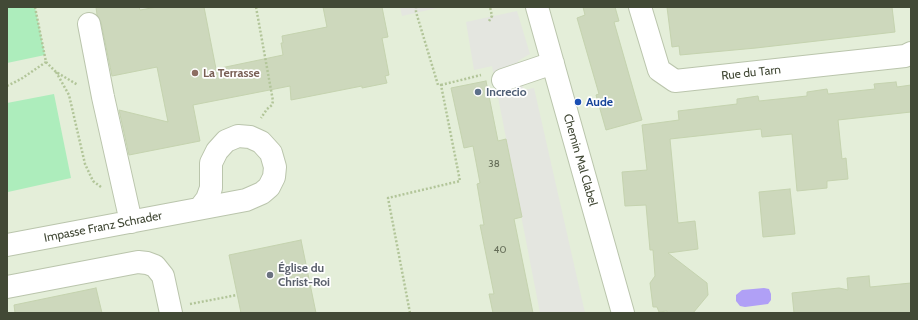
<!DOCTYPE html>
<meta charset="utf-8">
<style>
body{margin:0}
#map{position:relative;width:918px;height:320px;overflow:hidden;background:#eff5e8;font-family:Cabin,sans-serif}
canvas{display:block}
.frame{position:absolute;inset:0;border:8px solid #424936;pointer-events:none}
</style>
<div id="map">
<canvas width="918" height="320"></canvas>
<div class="frame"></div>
</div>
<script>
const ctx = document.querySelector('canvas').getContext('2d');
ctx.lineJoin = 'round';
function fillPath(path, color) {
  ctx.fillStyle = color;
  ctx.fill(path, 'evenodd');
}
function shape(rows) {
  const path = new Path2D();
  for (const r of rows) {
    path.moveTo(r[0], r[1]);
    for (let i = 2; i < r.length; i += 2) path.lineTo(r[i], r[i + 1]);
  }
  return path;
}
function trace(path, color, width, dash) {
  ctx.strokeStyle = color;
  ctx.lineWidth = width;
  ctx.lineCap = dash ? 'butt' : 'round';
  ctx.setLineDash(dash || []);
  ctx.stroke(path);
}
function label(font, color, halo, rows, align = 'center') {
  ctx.font = font + ' Cabin,sans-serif';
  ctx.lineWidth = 3.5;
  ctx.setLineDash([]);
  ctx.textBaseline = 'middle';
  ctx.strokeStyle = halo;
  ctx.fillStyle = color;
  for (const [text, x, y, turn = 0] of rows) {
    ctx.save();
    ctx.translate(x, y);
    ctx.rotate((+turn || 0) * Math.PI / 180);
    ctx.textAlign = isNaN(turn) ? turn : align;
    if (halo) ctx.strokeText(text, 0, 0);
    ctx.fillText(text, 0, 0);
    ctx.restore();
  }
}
fillPath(shape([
 [7,7,911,7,911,313,7,313]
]), '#e4eed9');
fillPath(shape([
 [7,7,35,7,45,55,7,63],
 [54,94,71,178,8,192,7,103]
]), '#adedbc');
fillPath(shape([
 [400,7,441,7,402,16],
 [517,11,530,54,518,61,522,72,523,90,534,88,585,313,540,313,492,66,474,70,466,22]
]), '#e4e6e0');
fillPath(shape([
 [764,288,769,289,771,294,771,300,768,304,745,307,740,306,736,301,736,295,742,290]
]), '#b0a0f6');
const building = shape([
 [96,7,139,7,140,10,157,7,204,7,216,69,283,55,281,43,283,43,282,36,327,27,323,7,382,7,388,37,382,38,389,75,385,76,387,83,362,88,362,86,291,100,290,86,193,105,200,141,129,155,119,110,168,122,157,67,112,76,101,22,97,15,96,7],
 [583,7,615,7,619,21,614,22,642,120,606,130,596,95,599,94,577,18,585,15,583,7],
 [667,7,892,7,895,32,756,48,680,55,679,46,672,47,667,7],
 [486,81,498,141,506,139,522,217,514,219,533,313,493,313,489,294,494,294,480,225,484,225,477,184,480,183,473,146,464,148,451,88,486,81],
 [896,82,897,87,911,85,911,112,838,120,842,159,846,158,848,179,827,181,827,188,797,191,792,134,762,137,761,129,670,139,678,223,695,221,698,249,668,253,707,283,708,295,693,313,667,313,667,311,659,312,657,307,653,307,650,283,655,276,653,250,650,250,646,205,625,206,622,172,647,170,642,125,679,120,678,111,737,104,737,99,758,96,759,101,807,96,807,92,827,89,828,94,875,89,874,84,896,82],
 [790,189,795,234,763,237,759,192,790,189],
 [301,240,316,313,241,313,229,255,301,240],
 [869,276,870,287,911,283,911,313,794,313,792,293,839,288,848,290,847,278,869,276],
 [96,288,102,313,15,313,14,305,96,288]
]);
fillPath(building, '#cdd8bc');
trace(building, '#c5d3af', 1);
const minor = shape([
 [537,7,623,313],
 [640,7,659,70,675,81,905,56,911,53],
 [89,24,103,97,131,222],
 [503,80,553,63],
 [7,245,246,200,262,193,269,187,274,177,275,167,271,153,261,142,250,137,238,136,226,141,217,151,211,163,211,188,207,199,200,208],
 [7,287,138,262,147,263,155,266,163,276,171,313]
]);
trace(minor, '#bac5ac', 24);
trace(shape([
 [35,7,46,62,56,72,78,85],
 [256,7,273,101,272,105,267,109,261,118],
 [489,21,492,16,490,7],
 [56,72,69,95,85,164,93,181,101,187],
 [441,85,481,75],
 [7,86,21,79,46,62],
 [190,304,237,295],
 [410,313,388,198,460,181,441,85,438,85,416,12,416,7]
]), '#b2c599', 2.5, [2, 2]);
trace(minor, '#fff', 22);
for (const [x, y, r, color] of [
 [195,73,4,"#8d6e63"],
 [478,92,4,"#5c6f8a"],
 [578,102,4,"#1a4fb4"],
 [270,275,4,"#6b7280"]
]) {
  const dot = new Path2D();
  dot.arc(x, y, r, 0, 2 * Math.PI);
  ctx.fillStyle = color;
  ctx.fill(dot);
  trace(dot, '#fff', 1.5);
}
label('10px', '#656d58', null, [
 ["38",494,164],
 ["40",500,250]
]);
label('bold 12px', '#785e54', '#fff', [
 ["La Terrasse",203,73]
], 'left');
label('12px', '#424936', '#fff', [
 ["Rue du Tarn",751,73,-6],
 ["Chemin Mal Clabel",580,160,74],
 ["Impasse Franz Schrader",103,227,-11]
]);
label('bold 12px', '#4e5e75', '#fff', [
 ["Increcio",486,92]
], 'left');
label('bold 12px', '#164399', '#fff', [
 ["Aude",586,102]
], 'left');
label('bold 12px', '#5b616d', '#fff', [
 ["Église du",278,268],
 ["Christ-Roi",278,282]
], 'left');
</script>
